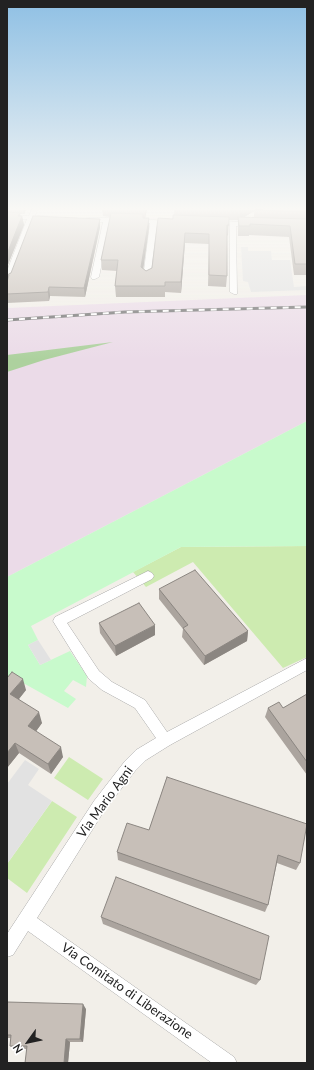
<!DOCTYPE html>
<style>
body{margin:0}
#map{position:relative;width:314px;height:1070px;overflow:hidden;background:#f2efe9;font-family:Lato,sans-serif}
canvas{display:block}
.frame{position:absolute;inset:0;border:8px solid #222;pointer-events:none}
.north{position:absolute;left:8px;top:1022px;width:40px;height:40px;-webkit-text-stroke:3px #fff;paint-order:stroke;rotate:237deg;font-size:11px;font-weight:700;line-height:16px;text-align:center;color:#222}
.north::after{content:'';display:block;margin:auto;width:14px;height:18px;background:#222;clip-path:polygon(50% 0,100% 100%,50% 72%,0 100%)}
</style>
<div id="map">
<canvas width="314" height="1070"></canvas>
<div class="frame"></div>
<div class="north">N</div>
</div>
<script>
const ctx = document.querySelector('canvas').getContext('2d');
ctx.lineJoin = 'round';
function fillPath(path, color) {
  ctx.fillStyle = color;
  ctx.fill(path, 'evenodd');
}
function shape(rows) {
  const path = new Path2D();
  for (const r of rows) {
    path.moveTo(r[0], r[1]);
    for (let i = 2; i < r.length; i += 2) path.lineTo(r[i], r[i + 1]);
  }
  return path;
}
function trace(path, color, width, dash) {
  ctx.strokeStyle = color;
  ctx.lineWidth = width;
  ctx.lineCap = dash ? 'butt' : 'round';
  ctx.setLineDash(dash || []);
  ctx.stroke(path);
}
function label(font, color, halo, rows, align = 'center') {
  ctx.font = font + ' Lato,sans-serif';
  ctx.lineWidth = 3.5;
  ctx.setLineDash([]);
  ctx.textBaseline = 'middle';
  ctx.strokeStyle = halo;
  ctx.fillStyle = color;
  for (const [text, x, y, turn = 0] of rows) {
    ctx.save();
    ctx.translate(x, y);
    ctx.rotate((+turn || 0) * Math.PI / 180);
    ctx.textAlign = isNaN(turn) ? turn : align;
    if (halo) ctx.strokeText(text, 0, 0);
    ctx.fillText(text, 0, 0);
    ctx.restore();
  }
}
fillPath(shape([
 [307,295,307,421,7,577,7,308]
]), '#ebdbe8');
fillPath(shape([
 [307,546,307,657,283,668,193,562,146,587,133,572,181,547],
 [69,757,103,779,88,800,54,778],
 [52,801,77,817,27,893,7,878,7,864]
]), '#cdebb0');
fillPath(shape([
 [113,342,44,360,7,372,7,355]
]), '#add19e');
fillPath(shape([
 [307,421,307,546,181,547,31,626,38,640,28,645,40,665,70,651,87,676,86,687,73,680,64,691,76,699,68,708,16,679,7,677,7,577]
]), '#c8facc');
fillPath(shape([
 [241,247,248,247,248,251,271,251,272,260,290,260,294,287,307,286,307,290,251,292,248,282,243,281],
 [38,640,51,660,40,665,28,645],
 [25,760,39,769,28,785,52,801,7,864,7,784]
]), '#e2e2e2');
const street = shape([
 [31,210,37,210,35,216,47,216,50,218,47,220,34,220,11,281,7,283,7,271,27,219,7,219,7,215,29,216,31,210],
 [107,218,174,221,174,223,172,224,157,224,150,280,147,280,143,278,150,223,110,223,99,277,95,279,92,279,91,277,103,222,86,222,83,220,86,218,107,218],
 [216,221,252,222,255,224,252,226,236,226,237,294,234,294,230,292,230,225,214,224,213,223,216,221],
 [148,571,152,573,154,576,152,579,67,623,99,671,112,682,145,700,167,732,307,658,307,670,170,745,146,760,135,771,104,811,37,918,234,1057,237,1063,212,1063,28,931,13,955,7,957,7,934,94,801,125,761,136,750,156,738,135,708,102,690,89,679,53,621,55,617,148,571]
]);
trace(street, '#a9a9a9', 1);
fillPath(street, '#fff');
const rail = shape([
 [7,320,125,312,307,307]
]);
trace(rail, '#707070', 3);
trace(rail, '#fff', 2, [6]);
fillPath(shape([
 [7,210,26,210,24,214,20,214,20,216,22,216,24,225,7,267],
 [102,210,147,210,145,218,143,218,149,228,143,268,146,271,152,268,174,215,174,210,307,210,307,275,294,275,289,237,249,235,249,236,238,236,238,220,229,220,228,236,227,235,227,276,226,287,208,286,209,244,185,243,181,293,165,292,165,297,116,297,115,286,117,271,102,270,101,260,110,217,103,216],
 [254,211,254,218,244,217],
 [100,219,100,227,85,297,50,296,49,301,7,303,7,282,8,279,7,275],
 [159,589,248,631,247,641,204,665,182,637,183,629,159,599],
 [99,623,155,635,116,656,100,633],
 [7,678,26,690,19,699,42,723,36,731,63,757,51,774,19,753,7,768],
 [307,694,307,775,265,717,268,708,283,708],
 [167,777,300,863,296,870,277,863,268,905,265,912,118,860,117,852,149,830],
 [101,917,260,980,256,985,103,924],
 [7,1002,86,1009,83,1042,70,1042,68,1063,25,1063,27,1049,15,1049,10,1046,11,1038,7,1038]
]), '#aba49e');
fillPath(shape([
 [23,210,26,210,24,214],
 [145,210,147,210,145,218],
 [240,210,256,210,240,220],
 [20,213,21,220,22,216,24,225,7,267,7,254],
 [149,218,149,228,142,278,141,267],
 [100,219,100,227,85,297,84,288],
 [185,233,185,243,181,293,181,282],
 [49,287,50,296,49,301,48,292],
 [155,625,155,635,116,656,115,646],
 [248,631,247,641,204,665,205,656],
 [23,679,26,690,14,705,10,694],
 [39,712,42,723,32,737,28,726],
 [15,743,19,753,7,768,7,753],
 [61,747,63,757,51,774,48,764],
 [83,1004,86,1009,83,1042,80,1039],
 [66,1039,70,1042,68,1063,64,1063]
]), '#8b8681');
const building = shape([
 [254,210,307,210,307,212,254,210],
 [7,212,20,213,18,216,22,216,7,254,7,212],
 [111,213,143,214,143,218,149,218,141,267,146,271,152,268,158,218,173,219,173,215,229,217,229,225,227,225,227,276,209,275,209,234,185,233,181,282,165,282,165,286,115,286,118,260,101,260,111,213],
 [33,216,100,219,84,288,49,287,48,292,7,294,7,282,9,275,7,275,11,273,33,216],
 [238,217,307,219,307,264,295,264,290,226,250,224,250,226,239,226,238,217],
 [195,570,248,631,205,656,183,628,188,625,159,589,195,570],
 [139,603,155,625,115,646,99,623,139,603],
 [12,672,23,679,10,694,39,712,28,726,61,747,48,764,15,743,7,753,7,678,12,672],
 [307,694,307,762,268,708,279,702,283,708,307,694],
 [167,777,307,824,300,863,278,855,268,905,117,852,127,823,149,830,167,777],
 [116,877,269,936,260,980,101,917,116,877],
 [7,1002,83,1004,80,1039,66,1039,64,1063,25,1063,27,1046,10,1046,11,1035,7,1035,7,1002]
]);
fillPath(building, '#c7bfb8');
trace(building, '#8b8681', 1);
const sky = ctx.createLinearGradient(0, 0, 0, 360);
sky.addColorStop(0, '#8fc0e4');
sky.addColorStop(0.58, '#f9f8f5');
sky.addColorStop(1, '#f9f8f500');
ctx.fillStyle = sky;
ctx.fillRect(0, 0, 314, 360);
label('13px', '#222', '#fff', [
 ["Via Mario Agni",105,802,-54],
 ["Via Comitato di Liberazione",127,991,35]
]);
</script>
